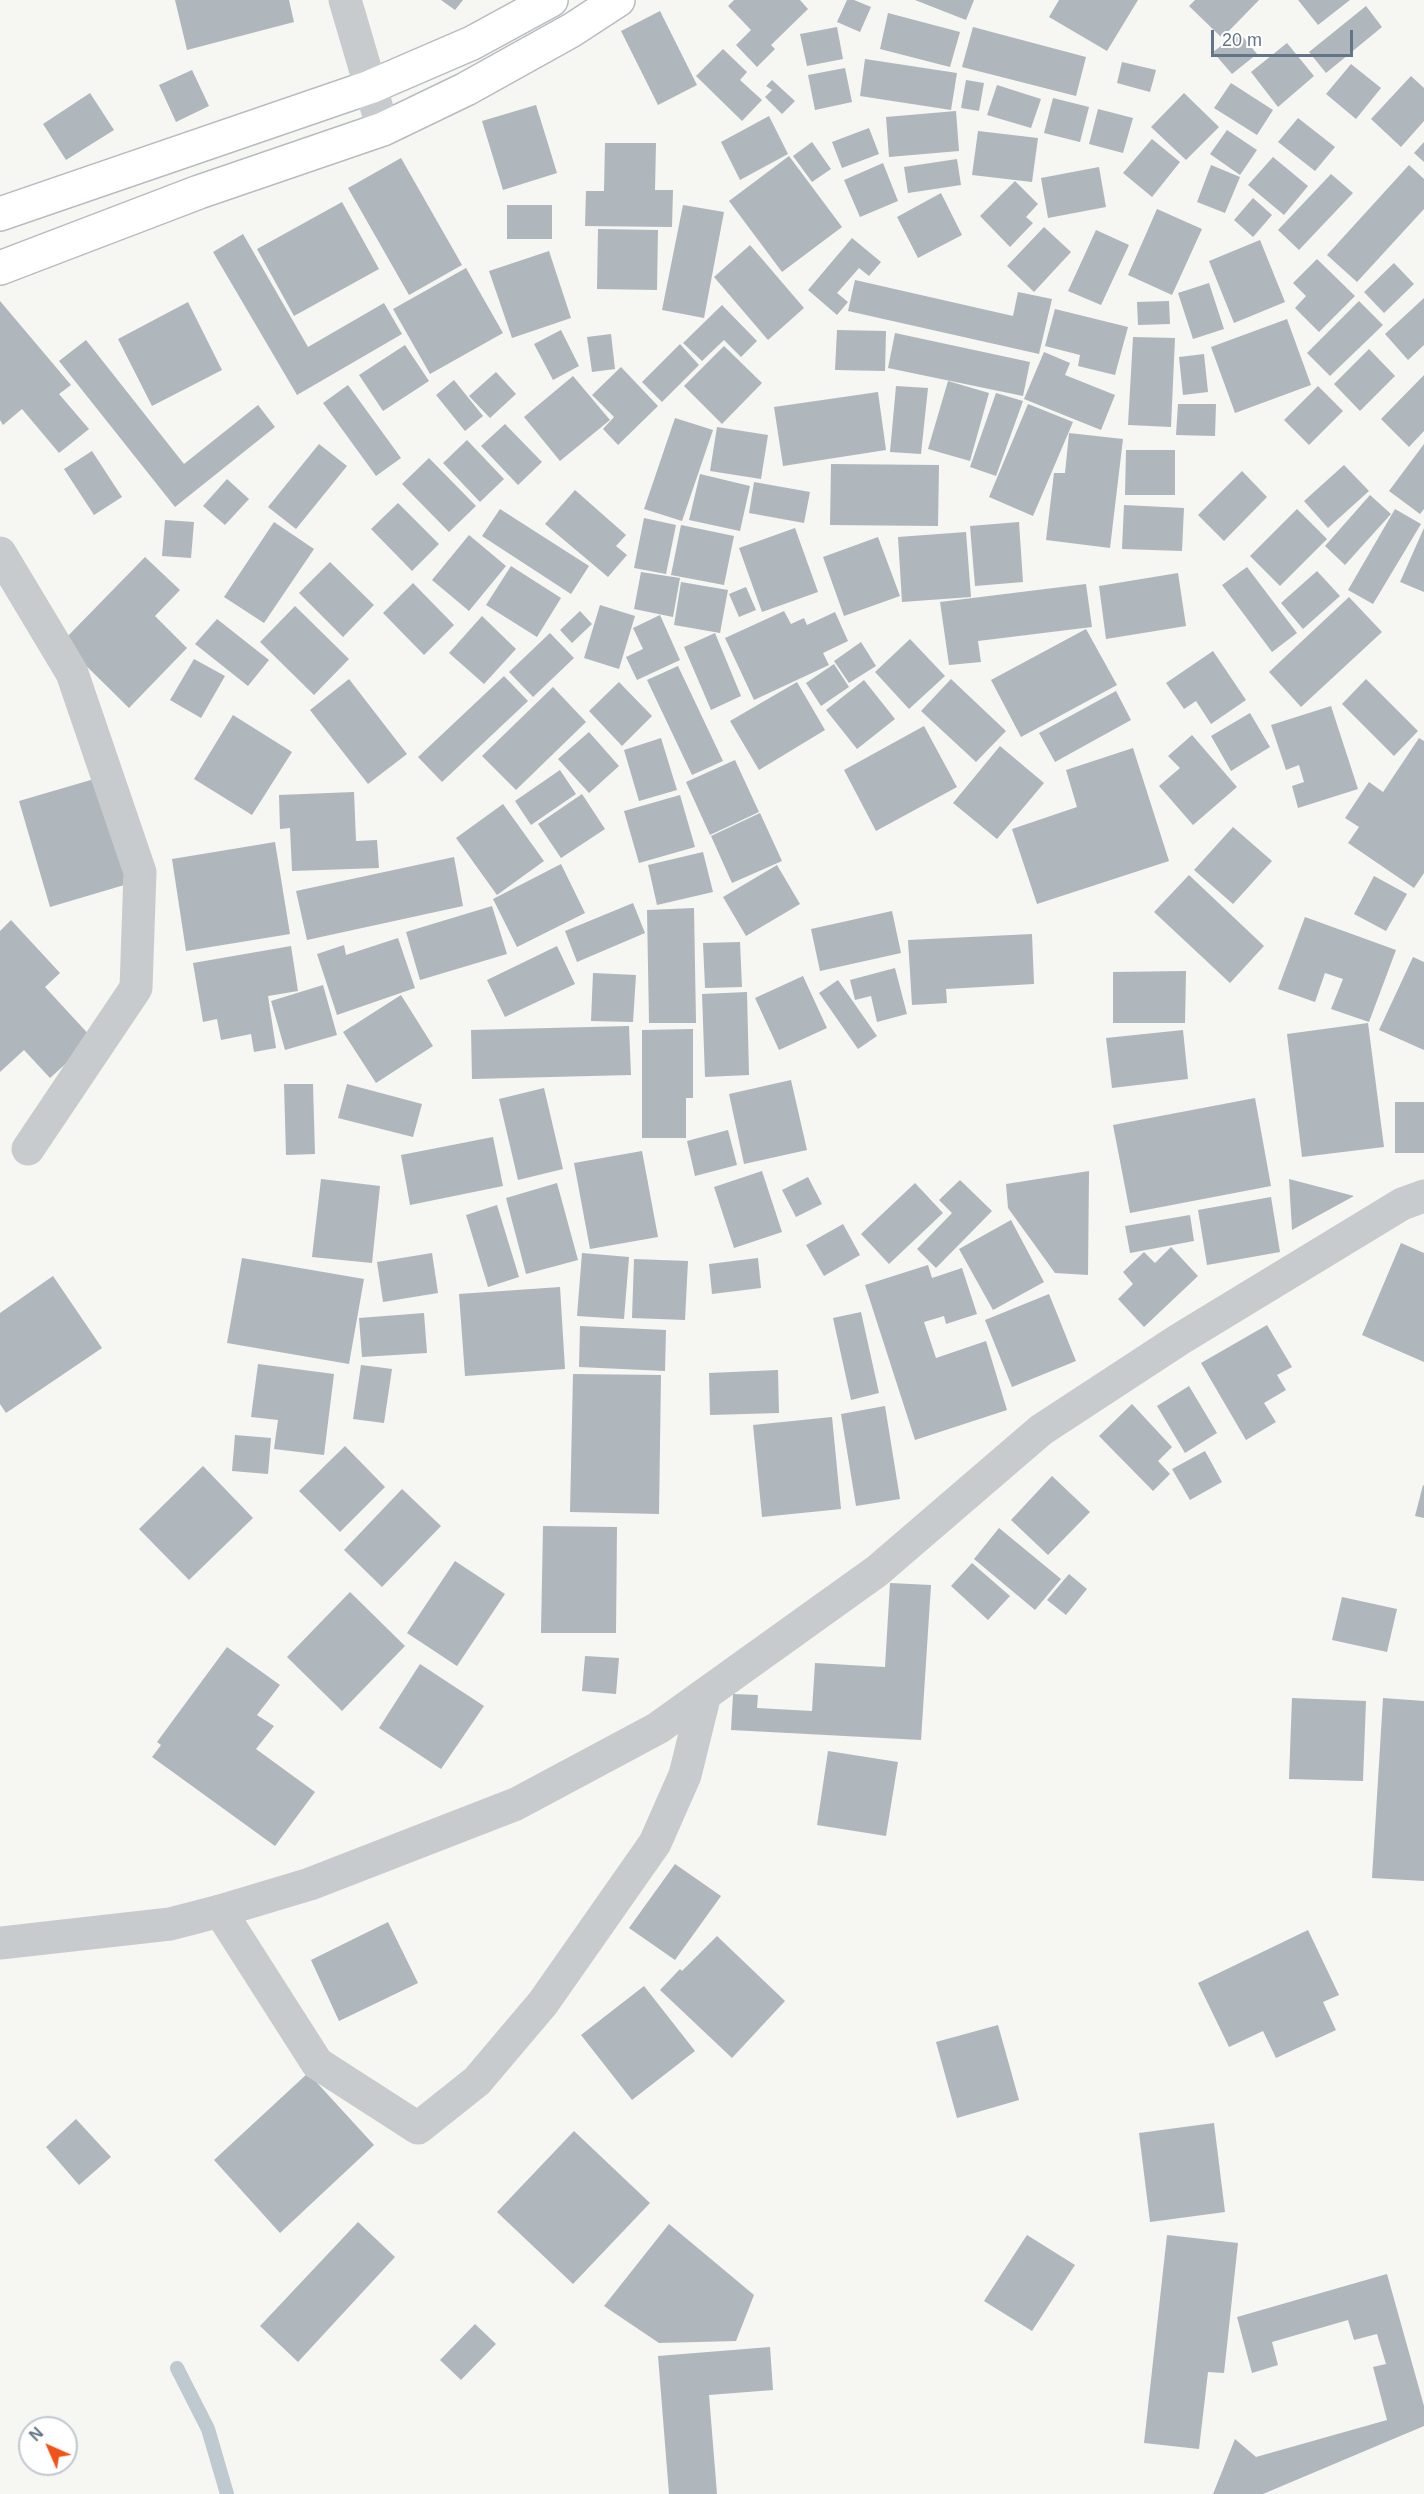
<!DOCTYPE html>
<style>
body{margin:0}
#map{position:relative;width:1424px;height:2494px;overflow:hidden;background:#f6f6f2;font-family:Arial,sans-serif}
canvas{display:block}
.north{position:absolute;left:18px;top:2416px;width:60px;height:60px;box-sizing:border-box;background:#fff;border:2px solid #c1c8cf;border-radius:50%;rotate:315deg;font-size:16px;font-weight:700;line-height:24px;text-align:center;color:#637586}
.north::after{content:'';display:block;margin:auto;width:21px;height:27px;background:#f15218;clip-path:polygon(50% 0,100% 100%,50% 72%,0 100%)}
.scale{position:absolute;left:1211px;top:30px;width:142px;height:27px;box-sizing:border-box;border:3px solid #637586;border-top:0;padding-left:8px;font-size:18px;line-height:21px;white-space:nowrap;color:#637586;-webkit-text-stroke:4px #fff;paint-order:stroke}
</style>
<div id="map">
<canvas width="1424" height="2494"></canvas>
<div class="north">N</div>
<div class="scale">20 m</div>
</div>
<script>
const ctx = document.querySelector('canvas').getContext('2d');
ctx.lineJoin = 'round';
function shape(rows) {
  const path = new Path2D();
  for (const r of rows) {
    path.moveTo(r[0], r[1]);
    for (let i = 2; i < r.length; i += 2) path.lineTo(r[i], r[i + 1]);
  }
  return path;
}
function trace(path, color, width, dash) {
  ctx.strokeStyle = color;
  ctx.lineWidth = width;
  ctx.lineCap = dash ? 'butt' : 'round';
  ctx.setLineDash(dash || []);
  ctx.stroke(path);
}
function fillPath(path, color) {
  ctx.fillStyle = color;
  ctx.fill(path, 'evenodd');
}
trace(shape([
 [177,2368,208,2429,227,2494]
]), '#becacf', 14);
fillPath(shape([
 [175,0,289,0,294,22,187,50],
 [441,0,463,0,455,10],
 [734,0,800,0,808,9,771,45,775,49,757,67,736,45,751,30,728,6],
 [847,0,854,0,871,7,860,32,837,22],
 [915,0,974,0,966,20],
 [1059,0,1138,0,1107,51,1049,17],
 [1195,0,1259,0,1222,38,1189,6],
 [1298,0,1350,0,1318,25],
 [1366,6,1382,27,1326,73,1309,52],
 [660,11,697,85,658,105,621,31],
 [888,13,960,32,950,67,880,49],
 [837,27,843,59,807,66,800,34],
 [973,27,1086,57,1076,96,962,67],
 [1239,32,1257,54,1232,74,1213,52],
 [1287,43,1314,76,1278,107,1251,72],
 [723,49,747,72,740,80,762,100,742,121,696,76],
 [865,59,957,73,951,110,860,96],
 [1122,62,1156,70,1150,92,1117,83],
 [1351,64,1381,88,1356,119,1326,94],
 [845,68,852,102,815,110,808,75],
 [192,70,209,106,176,122,159,85],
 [1411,76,1424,88,1424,121,1401,147,1371,119],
 [772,80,795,101,782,114,765,97,772,90,766,86],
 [966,80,984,83,979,111,961,108],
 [1231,83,1273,110,1257,135,1214,108],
 [997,85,1041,99,1031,128,987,115],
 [90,93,114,130,66,160,43,124],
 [1184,93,1219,127,1186,160,1151,127],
 [1053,98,1089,107,1080,142,1044,133],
 [536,105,557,173,503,190,482,121],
 [1098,109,1133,118,1123,153,1089,144],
 [956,111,959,151,889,157,886,117],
 [769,116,788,154,740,180,721,142],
 [1298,118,1335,147,1315,171,1278,142],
 [869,128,879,154,842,168,832,142],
 [1227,130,1257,150,1240,175,1210,154],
 [978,131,1038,138,1032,182,972,175],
 [1152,139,1180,162,1152,197,1123,173],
 [812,142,831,169,812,182,793,156],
 [1424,142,1424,162,1414,153],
 [605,143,656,143,655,190,673,190,672,227,585,226,586,191,604,191],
 [789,156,842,227,782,272,729,201],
 [1273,157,1308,186,1284,215,1248,185],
 [401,158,462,265,409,295,348,188],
 [957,159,961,185,908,193,904,167],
 [883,163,898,201,860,217,844,180],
 [1211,165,1240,177,1225,213,1197,202],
 [1409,165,1424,179,1424,209,1357,282,1327,255],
 [1099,167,1106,207,1048,218,1041,178],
 [1331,174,1353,193,1299,250,1278,230],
 [1015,181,1038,204,1026,217,1033,223,1010,247,980,216],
 [941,193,962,235,918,258,897,217],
 [1253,198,1272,215,1253,237,1234,220],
 [342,202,379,269,294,316,257,249],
 [507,205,552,205,552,239,507,239],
 [683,205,724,212,704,318,662,310],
 [1157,209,1202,229,1172,295,1128,275],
 [1044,227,1071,252,1034,292,1007,266],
 [598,229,658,230,657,290,597,289],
 [1096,230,1129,245,1101,305,1068,291],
 [243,234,308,347,384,303,402,334,297,395,213,252],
 [852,238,881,262,869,276,859,268,837,293,848,302,837,315,808,290],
 [1260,240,1285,302,1234,323,1209,261],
 [750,245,804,308,768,340,714,277],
 [549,251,571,318,512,338,489,271],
 [1317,259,1355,296,1319,332,1295,308,1306,296,1293,283],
 [1394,263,1414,284,1384,313,1364,292],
 [466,268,503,333,430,374,393,309],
 [855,280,1013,316,1018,292,1052,299,1039,354,848,311],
 [1209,283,1224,329,1193,339,1178,293],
 [1424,298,1424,345,1408,360,1385,334],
 [0,301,71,385,59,394,89,429,59,453,22,409,3,425,0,420],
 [1169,301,1170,324,1138,325,1137,302],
 [1359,301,1383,325,1330,376,1307,353],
 [188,302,222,370,152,406,118,339],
 [722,305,757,341,741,357,724,340,702,361,683,343],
 [1055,309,1128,327,1115,375,1078,366,1080,355,1045,346],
 [1287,319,1311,385,1235,413,1211,347],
 [561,330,579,366,553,380,534,344],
 [837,330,886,331,885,371,835,370],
 [895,333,1030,362,1023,396,888,368],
 [611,334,615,369,592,372,587,337],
 [1133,337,1175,338,1171,427,1128,425],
 [86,340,184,464,258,405,275,427,175,507,59,361],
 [680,344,699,365,662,402,642,382],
 [405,345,429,381,383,411,359,375],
 [724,346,762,383,722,424,684,386],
 [1369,349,1395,376,1360,411,1334,384],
 [1044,352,1070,363,1065,375,1115,395,1101,430,1024,399],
 [1204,354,1208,392,1183,395,1179,357],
 [621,367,658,406,618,445,603,429,614,417,592,395],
 [496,372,516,394,490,418,469,396],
 [1424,375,1424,431,1409,447,1381,419],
 [573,376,610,420,560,461,524,417],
 [454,380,483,416,465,431,436,395],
 [948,381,989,393,970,461,928,449],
 [348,385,401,458,376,476,323,403],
 [896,386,928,388,921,454,890,452],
 [1318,386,1343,411,1309,445,1284,420],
 [878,392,886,450,783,466,774,407],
 [996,393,1023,401,996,476,970,467],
 [1028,404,1073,422,1033,516,989,497],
 [1178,404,1216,404,1215,436,1176,435],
 [675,418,713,430,682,521,644,509],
 [505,424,542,462,518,485,481,446],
 [717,427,768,435,761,479,710,471],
 [1069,433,1123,439,1110,548,1046,540,1054,473,1065,473],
 [467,440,504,479,480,502,443,463],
 [319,444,347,466,296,529,268,507],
 [1424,444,1424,509,1420,514,1389,491],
 [1126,450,1175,450,1175,495,1125,495],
 [92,451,122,497,94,515,64,469],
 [429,458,476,506,449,532,402,484],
 [831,464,939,465,938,526,830,525],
 [1344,465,1369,491,1328,528,1304,501],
 [1242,471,1267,497,1224,541,1198,515],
 [700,474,750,486,740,531,689,520],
 [227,479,249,499,225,525,203,506],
 [754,482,810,492,804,523,749,513],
 [575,490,626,535,616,546,627,555,608,577,545,524],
 [1370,495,1391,514,1345,565,1325,546],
 [398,503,439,544,412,571,371,529],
 [1124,505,1184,508,1182,551,1122,549],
 [500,509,589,566,571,594,482,536],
 [1297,509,1327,539,1280,586,1250,556],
 [1395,509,1421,524,1373,604,1348,590],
 [644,518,676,525,666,574,634,568],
 [165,520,194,522,191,558,162,556],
 [274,522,314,549,264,623,224,597],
 [1019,522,1023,582,975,586,970,526],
 [681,525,734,536,724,585,671,575],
 [795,528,818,592,762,612,739,548],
 [1424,528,1424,592,1400,582],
 [966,532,971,597,902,602,898,537],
 [469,535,506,566,469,611,432,580],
 [878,537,900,596,844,616,823,557],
 [145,557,180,590,155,616,187,648,129,708,62,642],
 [330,562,374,605,343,637,299,593],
 [511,566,561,598,537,637,486,605],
 [1247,567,1297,633,1272,652,1222,585],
 [1317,571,1340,596,1303,629,1281,603],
 [641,572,680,578,673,617,634,609],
 [1178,573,1186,626,1106,639,1099,586],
 [681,582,728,590,720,633,674,625],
 [413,583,454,625,424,655,383,613],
 [1086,584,1092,627,978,641,981,662,949,665,940,602],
 [746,587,756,610,739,617,729,594],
 [1349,597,1382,632,1301,707,1269,672],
 [600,605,635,616,619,669,584,658],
 [295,606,349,659,314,695,260,642],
 [580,611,592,624,572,643,560,630],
 [784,611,791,624,804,618,807,625,835,612,848,641,823,653,829,665,754,700,725,638],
 [660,615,680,660,637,680,626,657,643,649,633,628],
 [482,616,516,649,484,684,449,653],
 [217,619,269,660,248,686,195,644],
 [1086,629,1117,685,1021,737,991,680],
 [550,633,574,658,533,697,509,672],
 [715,633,741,696,711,710,684,647],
 [910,639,945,676,909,709,875,672],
 [861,642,876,666,849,683,834,661],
 [1213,651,1246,700,1211,724,1196,701,1184,709,1166,683],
 [194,659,225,676,201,718,170,700],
 [834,664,849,687,821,706,806,683],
 [678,666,723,761,692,775,647,680],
 [504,676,528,701,442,782,418,757],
 [349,679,407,754,368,784,310,710],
 [951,679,1006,731,976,762,921,711],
 [1366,679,1418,731,1394,756,1342,704],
 [864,680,895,719,857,749,826,710],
 [619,682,652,716,622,746,589,711],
 [797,682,825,730,759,770,730,721],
 [553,687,586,722,516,790,482,756],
 [1116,691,1131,720,1055,762,1039,733],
 [1331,706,1358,789,1298,808,1292,786,1304,782,1299,765,1286,770,1271,725],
 [1250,713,1270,747,1231,771,1211,736],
 [233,715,292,752,252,815,194,779],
 [924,726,957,787,876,831,844,770],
 [589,732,619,766,589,793,558,759],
 [1192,735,1237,787,1193,825,1159,786,1180,768,1168,756],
 [661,738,677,790,639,801,624,750],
 [1419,738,1424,741,1424,873,1414,888,1348,843,1359,827,1345,818,1369,782,1383,792],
 [1000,746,1044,783,997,839,953,803],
 [1133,748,1169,861,1037,904,1012,829,1077,807,1066,770],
 [735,760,759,812,710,835,686,782],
 [560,770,576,794,531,825,515,801],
 [101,777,131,883,50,907,19,801],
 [354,792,356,841,377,840,379,868,292,871,290,828,280,829,279,795],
 [582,794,605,829,561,858,538,824],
 [680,795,695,847,639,863,624,811],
 [503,804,544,861,497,895,456,838],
 [760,813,782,861,732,883,711,836],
 [1233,827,1272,861,1233,904,1194,870],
 [275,842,290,934,186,951,172,859],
 [703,852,713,892,657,905,648,865],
 [454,857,463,906,307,940,296,891],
 [561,864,585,913,517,947,493,899],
 [777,865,800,904,746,936,723,897],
 [1189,875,1264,946,1230,983,1154,912],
 [1374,876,1407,894,1386,931,1354,914],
 [633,903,645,933,577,962,565,931],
 [492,906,507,954,420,980,406,932],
 [694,908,696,1023,649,1023,647,910],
 [892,911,901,953,820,971,811,929],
 [1305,917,1396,950,1369,1022,1331,1009,1343,979,1325,973,1315,1002,1278,989],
 [11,920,60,973,45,987,93,1039,50,1078,24,1050,0,1072,0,931],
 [1032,934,1034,984,946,989,947,1003,912,1005,908,940],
 [398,938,415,988,337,1015,317,954,344,945,346,955],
 [740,942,742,987,705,988,703,943],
 [291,946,298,991,268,996,276,1048,254,1052,251,1034,221,1040,217,1019,203,1022,193,963],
 [557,946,575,984,505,1017,487,980],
 [1413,957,1424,962,1424,1050,1379,1030],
 [895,968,907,1014,877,1022,871,996,855,1000,850,980],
 [1186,971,1185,1023,1113,1023,1113,972],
 [593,973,636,975,633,1022,591,1021],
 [803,976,827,1028,779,1050,755,998],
 [838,980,877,1036,858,1049,819,993],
 [323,985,337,1035,285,1050,271,1001],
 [747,992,749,1075,705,1077,702,994],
 [401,995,433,1046,376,1083,343,1032],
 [1368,1023,1384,1147,1302,1157,1287,1034],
 [629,1026,631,1075,472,1079,471,1030],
 [693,1029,693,1098,686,1098,686,1138,642,1138,642,1030],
 [1183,1030,1188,1079,1112,1088,1106,1038],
 [791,1080,807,1150,744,1164,729,1094],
 [284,1084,313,1084,315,1154,286,1155],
 [347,1084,422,1104,413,1137,338,1118],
 [544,1088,563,1169,518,1180,499,1099],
 [1255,1098,1271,1186,1130,1213,1113,1125],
 [1395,1102,1424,1102,1424,1153,1395,1153],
 [728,1130,737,1165,695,1176,687,1141],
 [493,1137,503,1186,410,1205,401,1155],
 [642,1151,658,1237,590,1249,574,1163],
 [762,1171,782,1232,734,1248,714,1187],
 [1089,1171,1088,1275,1055,1273,1008,1208,1006,1184],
 [808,1177,822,1204,796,1217,782,1190],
 [321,1179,380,1186,372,1263,312,1257],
 [1289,1179,1354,1196,1292,1230],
 [960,1180,992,1211,936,1268,917,1249,952,1213,939,1200],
 [557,1183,578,1260,526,1274,506,1198],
 [915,1183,943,1213,889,1264,861,1234],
 [1271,1197,1280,1252,1207,1265,1198,1210],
 [497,1205,519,1277,488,1287,466,1215],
 [1190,1215,1194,1241,1130,1253,1125,1226],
 [1011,1220,1044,1282,993,1310,959,1249],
 [843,1224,860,1255,824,1276,806,1245],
 [1401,1243,1424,1253,1424,1362,1362,1335],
 [1171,1247,1198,1276,1144,1327,1118,1299,1133,1284,1123,1272,1144,1252,1155,1263],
 [432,1253,438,1293,383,1302,377,1262],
 [582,1253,629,1257,624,1319,577,1316],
 [242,1258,364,1279,349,1364,227,1343],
 [758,1258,761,1288,712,1294,709,1264],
 [634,1259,688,1261,685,1320,632,1318],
 [928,1265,932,1278,962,1268,977,1314,946,1324,944,1316,924,1322,936,1358,986,1341,1007,1410,915,1440,865,1285],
 [53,1276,102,1348,6,1413,0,1404,0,1313],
 [560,1287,565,1369,465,1376,459,1294],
 [1049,1294,1076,1361,1012,1387,985,1320],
 [861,1312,879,1393,851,1400,833,1318],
 [424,1313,427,1353,362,1357,359,1318],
 [1267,1325,1292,1367,1277,1375,1286,1390,1264,1403,1276,1422,1246,1440,1201,1363],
 [580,1326,666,1330,665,1371,579,1367],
 [258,1364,334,1374,324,1455,274,1449,278,1420,251,1417],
 [361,1365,392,1369,384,1423,353,1419],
 [778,1370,779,1413,710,1415,709,1373],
 [573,1374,661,1375,659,1514,570,1512],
 [1189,1386,1217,1433,1185,1453,1157,1406],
 [1132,1404,1172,1447,1158,1461,1170,1474,1153,1491,1099,1436],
 [885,1406,900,1499,856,1506,841,1414],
 [832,1417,841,1509,762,1517,753,1425],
 [235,1435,271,1438,268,1474,232,1471],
 [345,1446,385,1487,340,1532,299,1491],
 [1205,1451,1222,1482,1190,1500,1172,1469],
 [203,1466,253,1518,189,1580,139,1529],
 [1052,1476,1090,1512,1048,1555,1011,1520],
 [1423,1485,1424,1486,1424,1518,1415,1516],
 [402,1489,441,1526,382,1587,344,1550],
 [543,1526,617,1527,616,1633,541,1633],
 [999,1528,1061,1579,1035,1610,974,1559],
 [455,1561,505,1594,457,1666,407,1633],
 [972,1563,1010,1596,988,1620,951,1586],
 [1069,1574,1087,1589,1066,1615,1047,1600],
 [890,1583,931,1585,921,1740,731,1730,733,1694,758,1695,757,1708,812,1711,815,1663,885,1667],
 [350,1592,405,1646,342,1711,287,1657],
 [1342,1597,1397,1609,1387,1652,1332,1640],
 [227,1647,280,1685,257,1715,274,1726,256,1749,315,1792,275,1846,152,1757,161,1745,157,1742],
 [585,1656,619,1658,616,1694,582,1691],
 [420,1664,484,1706,441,1769,379,1728],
 [1292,1698,1366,1701,1363,1781,1289,1779],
 [1383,1698,1424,1701,1424,1881,1372,1878],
 [828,1751,898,1762,886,1836,817,1825],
 [675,1864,721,1896,675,1960,629,1928],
 [388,1922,418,1983,339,2021,311,1960],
 [1308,1930,1339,1995,1323,2002,1336,2030,1276,2058,1263,2031,1229,2047,1198,1983],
 [717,1936,785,2001,732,2058,660,1990,680,1969,682,1971],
 [644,1986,695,2051,632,2100,581,2035],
 [998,2025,1019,2100,957,2118,936,2042],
 [308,2073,374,2145,280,2233,214,2160],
 [76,2119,111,2157,79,2185,46,2147],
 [1214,2123,1225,2212,1150,2222,1139,2133],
 [574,2131,650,2203,573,2284,497,2212],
 [358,2222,395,2257,298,2362,260,2326],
 [669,2224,754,2295,736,2341,659,2343,604,2306],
 [1027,2235,1075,2265,1032,2331,984,2301],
 [1167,2235,1238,2243,1224,2373,1208,2372,1199,2449,1144,2443],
 [1387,2274,1424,2406,1424,2426,1263,2494,1213,2494,1235,2439,1256,2457,1387,2420,1373,2367,1386,2364,1377,2334,1354,2340,1348,2320,1272,2342,1278,2365,1252,2373,1237,2317],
 [475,2324,496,2344,461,2380,440,2360],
 [770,2347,773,2390,709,2395,717,2494,669,2494,658,2356]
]), '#afb6bc');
const primary = shape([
 [0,214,370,87,472,43,551,0],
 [0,268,199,192,383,129,466,89,572,30,618,0]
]);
trace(primary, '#b8bcc0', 36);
trace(shape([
 [345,0,383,129],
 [0,553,72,673,140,872,136,988,28,1149],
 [220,1911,317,2063,418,2128,477,2081,543,2003,655,1843,685,1775,705,1694],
 [0,1943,170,1924,220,1911,310,1884,516,1804,658,1728,877,1571,1041,1430,1180,1339,1402,1204,1424,1196]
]), '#c8cbce', 33);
trace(primary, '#fff', 33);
</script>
